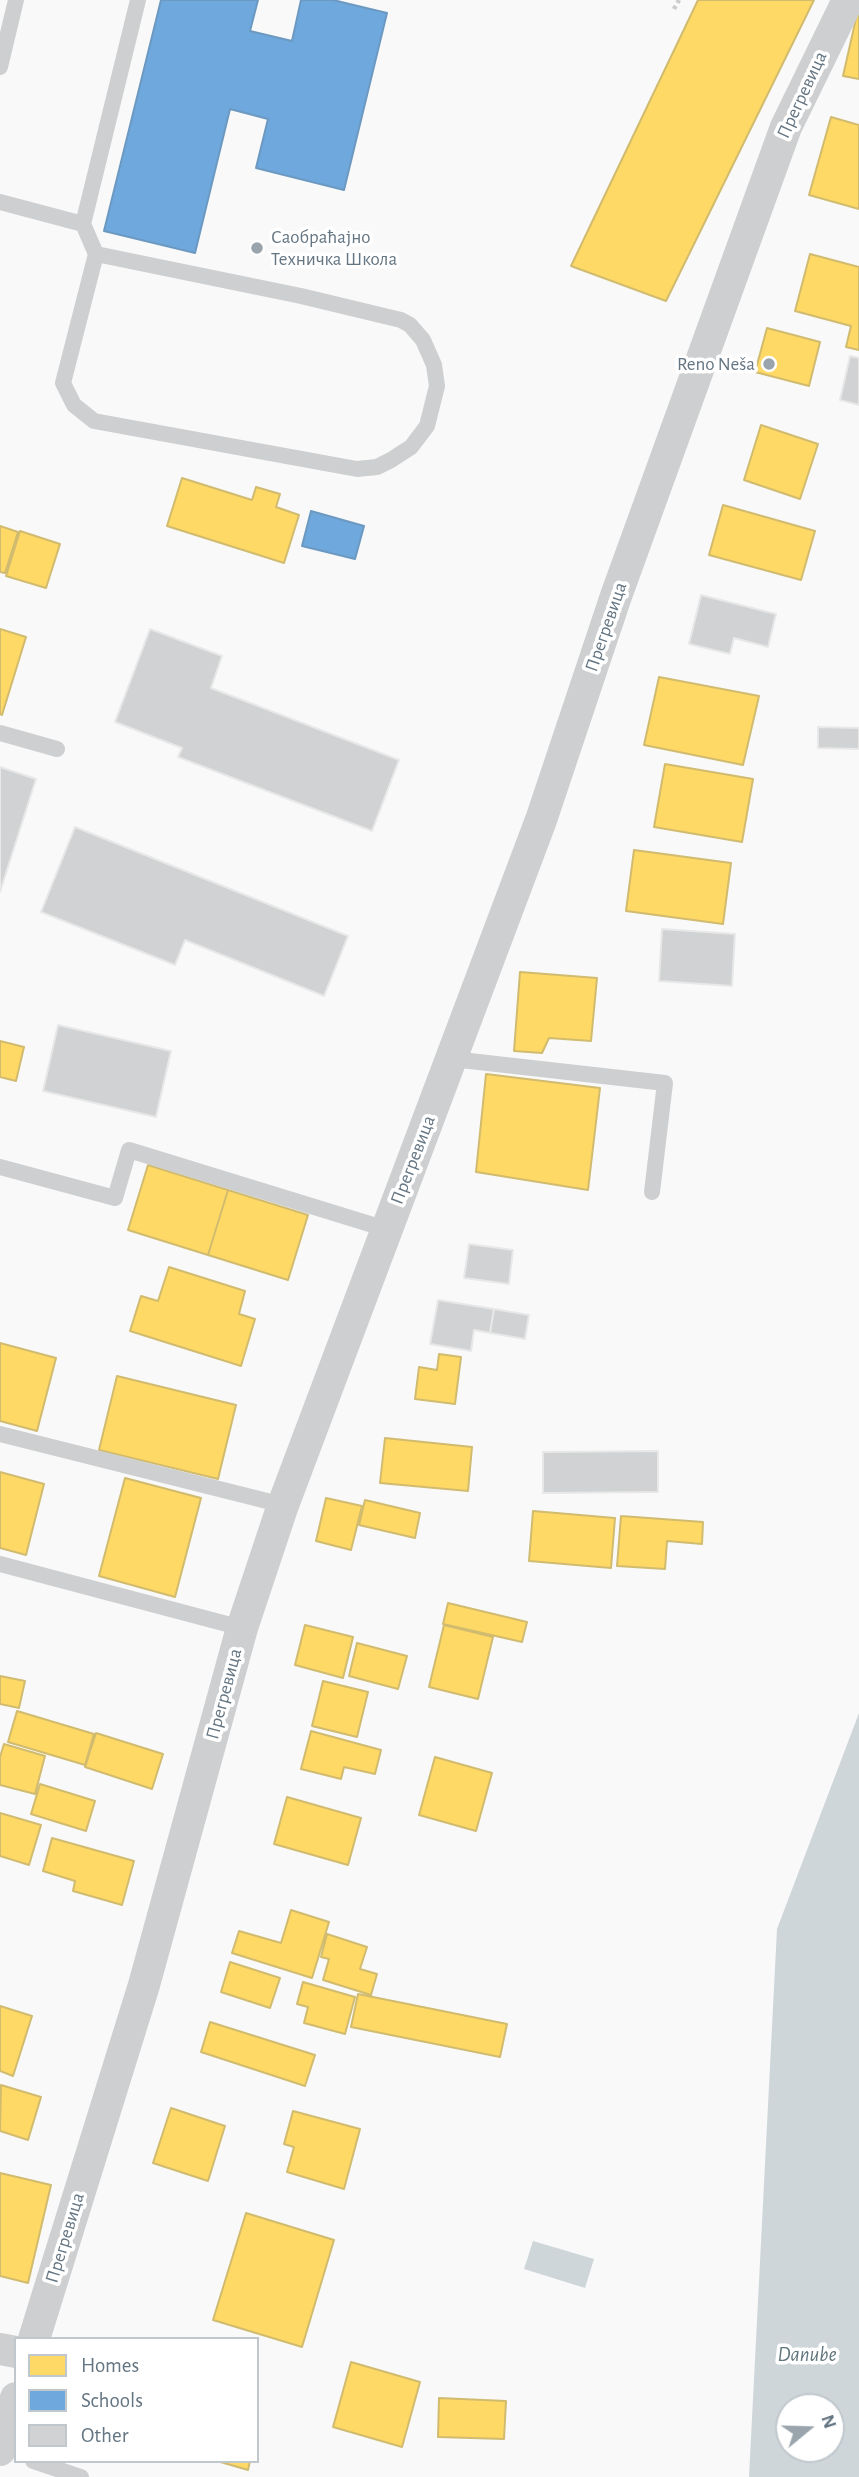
<!DOCTYPE html>
<meta charset="utf-8">
<style>
body{margin:0}
#map{position:relative;width:859px;height:2477px;overflow:hidden;background:#f9f9f9;font-family:"Alegreya Sans",sans-serif}
canvas{display:block}
.legend{position:absolute;left:14px;top:2337px;width:245px;height:126px;box-sizing:border-box;background:#fff;border:2px solid #c1c8cd;margin:0;padding:9px 12px;list-style:none;font-size:21px;color:#657683}
.legend li{display:flex;align-items:center;gap:14px;height:35px}
.legend b{width:35px;border:2px solid #c1c8cd}
.north{position:absolute;left:775px;top:2393px;width:70px;height:70px;box-sizing:border-box;background:#fff;border:2px solid #c1c8cd;border-radius:50%;rotate:71deg;font-size:19px;font-weight:700;line-height:28px;text-align:center;color:#657683}
.north::after{content:'';display:block;margin:auto;width:24px;height:32px;background:#99a4ac;clip-path:polygon(50% 0,100% 100%,50% 72%,0 100%)}
</style>
<div id="map">
<canvas width="859" height="2477"></canvas>
<ul class="legend">
<li><b style="height:19px;background:#ffd966"></b>Homes</li>
<li><b style="height:19px;background:#6fa8dc"></b>Schools</li>
<li><b style="height:19px;background:#d0d2d3"></b>Other</li>
</ul>
<div class="north">N</div>
</div>
<script>
const ctx = document.querySelector('canvas').getContext('2d');
ctx.lineJoin = 'round';
function fillPath(path, color) {
  ctx.fillStyle = color;
  ctx.fill(path, 'evenodd');
}
function shape(rows) {
  const path = new Path2D();
  for (const r of rows) {
    path.moveTo(r[0], r[1]);
    for (let i = 2; i < r.length; i += 2) path.lineTo(r[i], r[i + 1]);
  }
  return path;
}
function trace(path, color, width, dash) {
  ctx.strokeStyle = color;
  ctx.lineWidth = width;
  ctx.lineCap = dash ? 'butt' : 'round';
  ctx.setLineDash(dash || []);
  ctx.stroke(path);
}
function label(font, color, halo, rows, align = 'center') {
  ctx.font = font + ' "Alegreya Sans",sans-serif';
  ctx.lineWidth = 7;
  ctx.setLineDash([]);
  ctx.textBaseline = 'middle';
  ctx.strokeStyle = halo;
  ctx.fillStyle = color;
  for (const [text, x, y, turn = 0] of rows) {
    ctx.save();
    ctx.translate(x, y);
    ctx.rotate((+turn || 0) * Math.PI / 180);
    ctx.textAlign = isNaN(turn) ? turn : align;
    if (halo) ctx.strokeText(text, 0, 0);
    ctx.fillText(text, 0, 0);
    ctx.restore();
  }
}
fillPath(shape([
 [859,1713,859,2477,749,2477,777,1929],
 [789,2407,831,2407,831,2449,789,2449],
 [533,2241,594,2259,585,2288,524,2269]
]), '#ced6d9');
const homes = shape([
 [698,0,814,0,666,301,571,266,698,0],
 [857,14,859,14,859,79,843,76,857,14],
 [831,117,859,125,859,209,809,195,831,117],
 [810,254,859,267,859,350,846,347,851,326,795,311,810,254],
 [767,328,820,342,809,386,755,372,767,328],
 [761,425,818,444,800,499,744,480,761,425],
 [182,478,252,500,256,487,280,494,276,507,299,515,284,563,167,526,182,478],
 [723,505,815,531,801,580,709,555,723,505],
 [0,526,18,532,5,573,0,572,0,526],
 [20,531,60,544,46,588,6,576,20,531],
 [0,629,26,637,2,715,0,714,0,629],
 [659,677,759,696,743,765,644,745,659,677],
 [665,764,753,779,742,842,654,827,665,764],
 [634,850,731,863,723,924,626,911,634,850],
 [520,972,597,978,591,1041,549,1038,542,1053,514,1051,520,972],
 [0,1041,24,1047,16,1081,0,1077,0,1041],
 [486,1074,600,1088,588,1190,476,1172,486,1074],
 [148,1165,228,1190,208,1255,128,1230,148,1165],
 [228,1190,308,1215,288,1280,208,1255,228,1190],
 [169,1267,245,1291,239,1314,255,1319,241,1366,130,1331,141,1296,158,1301,169,1267],
 [0,1343,56,1358,37,1431,0,1421,0,1343],
 [439,1354,461,1357,455,1404,415,1399,419,1367,437,1370,439,1354],
 [117,1376,236,1405,218,1479,99,1450,117,1376],
 [385,1438,472,1447,468,1491,380,1483,385,1438],
 [0,1472,44,1484,26,1555,0,1548,0,1472],
 [125,1478,201,1498,175,1597,99,1576,125,1478],
 [326,1498,362,1506,351,1550,316,1541,326,1498],
 [365,1500,420,1513,415,1538,359,1525,365,1500],
 [533,1511,615,1518,611,1568,529,1561,533,1511],
 [621,1516,703,1522,702,1544,667,1541,665,1569,617,1566,621,1516],
 [448,1603,527,1622,522,1642,443,1624,448,1603],
 [305,1625,353,1637,343,1678,295,1665,305,1625],
 [444,1625,493,1637,478,1699,429,1687,444,1625],
 [357,1643,407,1656,398,1689,349,1676,357,1643],
 [0,1676,25,1681,19,1708,0,1704,0,1676],
 [323,1681,368,1692,357,1737,312,1726,323,1681],
 [17,1711,94,1734,85,1765,8,1742,17,1711],
 [311,1731,381,1750,375,1774,344,1767,341,1779,301,1769,311,1731],
 [96,1733,163,1754,152,1789,85,1767,96,1733],
 [4,1744,45,1756,35,1794,0,1785,0,1757,4,1744],
 [435,1757,492,1773,476,1831,419,1815,435,1757],
 [40,1784,95,1801,86,1831,31,1814,40,1784],
 [287,1797,361,1818,348,1865,274,1844,287,1797],
 [0,1813,41,1825,29,1865,0,1856,0,1813],
 [52,1838,134,1861,122,1905,73,1891,75,1881,43,1871,52,1838],
 [291,1910,329,1922,312,1978,232,1953,239,1931,281,1943,291,1910],
 [327,1934,367,1947,360,1969,377,1974,371,1995,323,1980,329,1959,321,1957,327,1934],
 [230,1962,280,1978,270,2008,221,1992,230,1962],
 [303,1982,355,1997,345,2034,304,2023,308,2007,297,2004,303,1982],
 [358,1994,507,2024,500,2057,351,2027,358,1994],
 [0,2006,32,2016,13,2076,0,2071,0,2006],
 [210,2022,315,2055,305,2086,201,2052,210,2022],
 [1,2085,41,2097,28,2140,0,2131,1,2085],
 [171,2108,225,2126,208,2181,153,2163,171,2108],
 [293,2111,360,2129,344,2189,287,2172,294,2147,284,2144,293,2111],
 [0,2173,51,2185,28,2283,0,2276,0,2173],
 [246,2213,334,2240,302,2347,213,2320,246,2213],
 [351,2362,420,2382,402,2447,333,2427,351,2362],
 [439,2398,506,2401,504,2439,438,2437,439,2398],
 [217,2461,250,2461,248,2470,217,2461]
]);
fillPath(homes, '#ffd966');
trace(homes, '#d1bb6f', 2);
const schools = shape([
 [161,0,258,0,250,31,292,41,301,0,333,0,387,13,344,190,256,168,268,119,230,109,195,253,104,231,161,0],
 [311,511,364,526,355,559,302,546,311,511]
]);
fillPath(schools, '#6fa8dc');
trace(schools, '#6c99c1', 2);
const building = shape([
 [850,356,859,358,859,405,840,400,850,356],
 [701,595,776,614,768,647,734,638,730,654,689,644,701,595],
 [150,629,222,656,211,688,399,760,372,831,178,757,182,748,115,722,150,629],
 [818,727,859,728,859,749,818,748,818,727],
 [0,767,36,779,0,892,0,767],
 [75,827,348,936,324,996,185,940,175,965,41,912,75,827],
 [662,929,735,934,732,986,659,981,662,929],
 [58,1025,171,1051,156,1117,43,1091,58,1025],
 [469,1244,513,1250,509,1284,464,1278,469,1244],
 [438,1300,494,1309,490,1333,474,1330,471,1351,430,1344,438,1300],
 [494,1309,529,1315,525,1339,490,1333,494,1309],
 [658,1451,658,1492,543,1493,543,1452,658,1451]
]);
fillPath(building, '#d0d2d3');
trace(building, '#e8e8e8', 2);
trace(shape([
 [674,9,679,0]
]), '#cbcccd', 4.5, [3.5, 3.5]);
trace(shape([
 [0,67,16,0],
 [0,202,83,224,96,254,63,383,74,405,94,421,357,469,377,467,391,460,411,447,427,426,437,386,434,365,423,340,410,325,401,320,301,296,96,254],
 [83,224,138,0],
 [0,733,57,749],
 [452,1059,665,1083,652,1192],
 [0,1167,115,1198,129,1150,386,1229],
 [0,1434,283,1505],
 [0,1564,242,1628],
 [33,2461,81,2477]
]), '#cecfd0', 16);
trace(shape([
 [34,2339,144,1985,242,1628,283,1505,541,820,616,596,786,127,848,0],
 [0,2349,16,2352],
 [0,2450,16,2398]
]), '#cecfd0', 32);
for (const [x, y, r, color] of [
 [257,248,7,"#99a4ac"],
 [769,364,7,"#99a4ac"]
]) {
  const dot = new Path2D();
  dot.arc(x, y, r, 0, 2 * Math.PI);
  ctx.fillStyle = color;
  ctx.fill(dot);
  trace(dot, '#fff', 2.5);
}
label('19px', '#657683', '#fff', [
 ["Прегревица",802,95,-65],
 ["Прегревица",606,627,-71],
 ["Прегревица",413,1160,-69],
 ["Прегревица",224,1694,-75],
 ["Прегревица",65,2238,-73]
]);
label('19px', '#657683', '#fff', [
 ["Саобраћајно",271,237],
 ["Техничка Школа",271,259],
 ["Reno Neša",755,364,"right"]
], 'left');
label('italic 21px', '#60757c', '#fff', [
 ["Danube",807,2355]
]);
</script>
